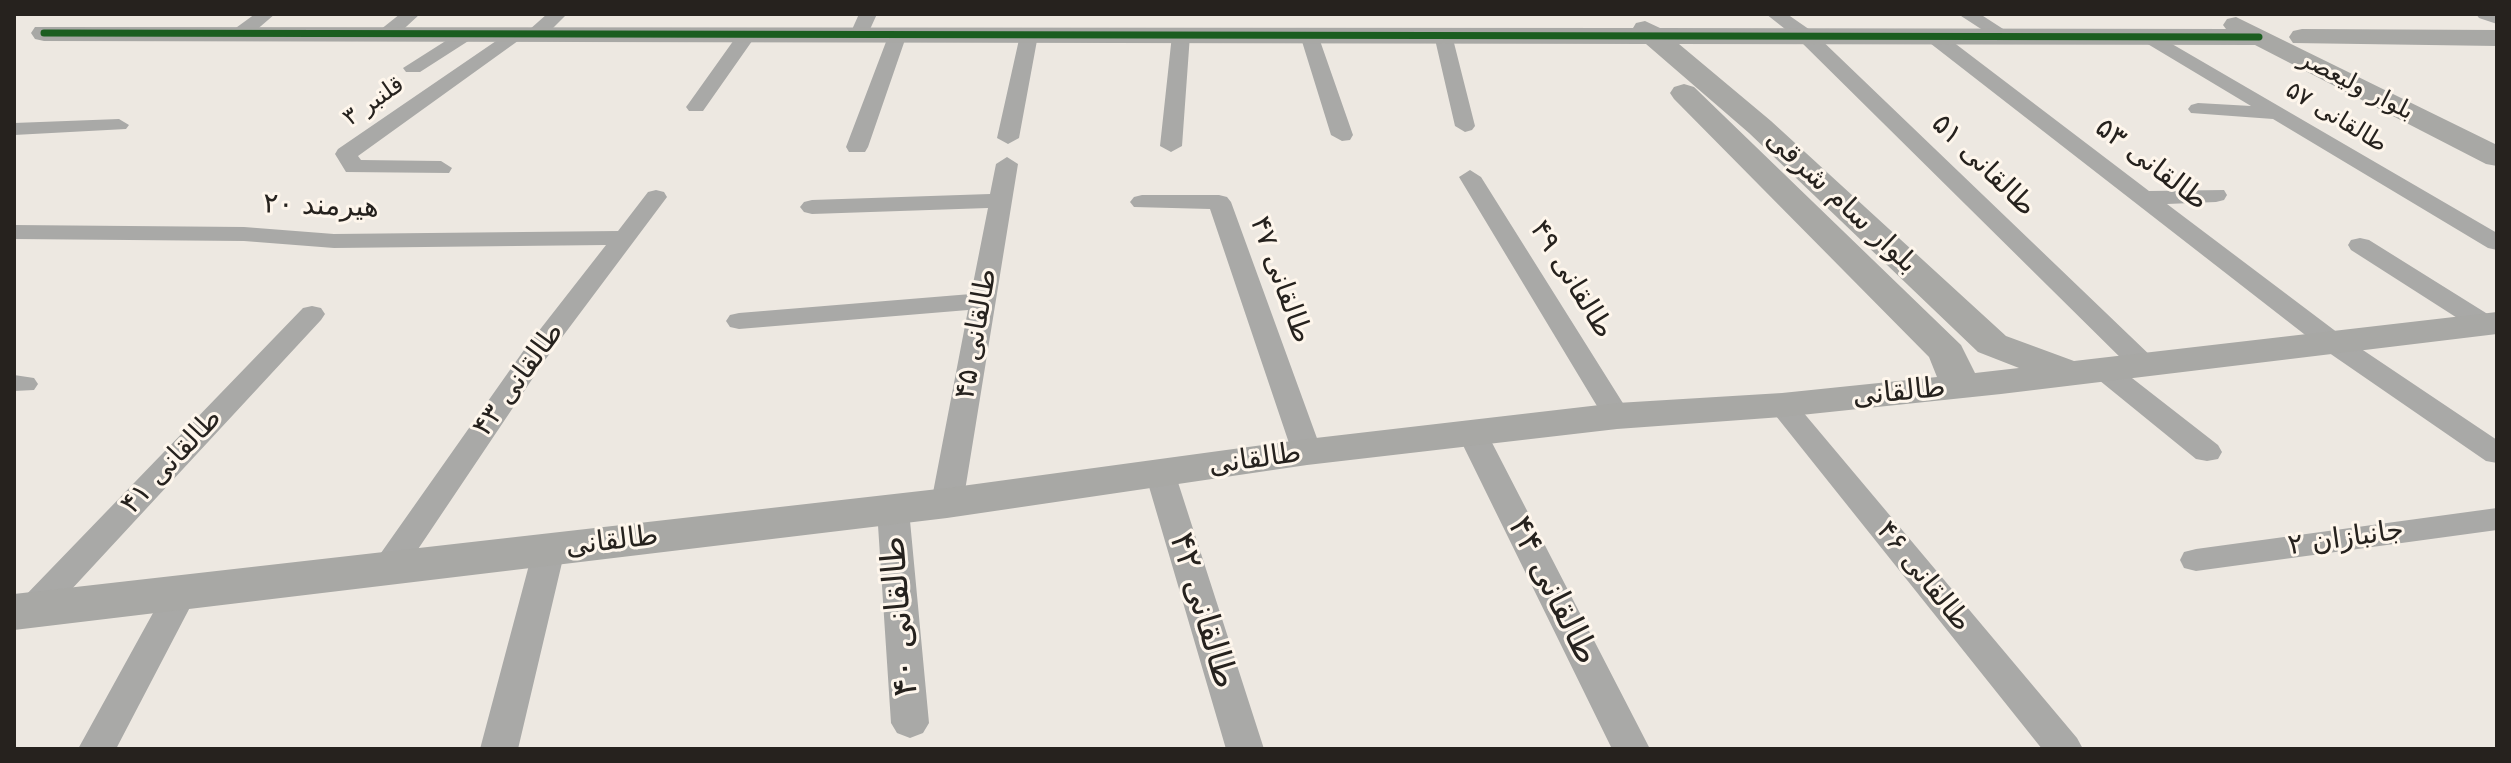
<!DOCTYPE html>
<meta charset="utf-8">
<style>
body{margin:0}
#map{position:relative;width:2511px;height:763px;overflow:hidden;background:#ede8e1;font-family:"DejaVu Sans",sans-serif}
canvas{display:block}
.frame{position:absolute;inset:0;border:16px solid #26221e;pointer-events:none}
</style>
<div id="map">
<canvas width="2511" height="763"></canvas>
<div class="frame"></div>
</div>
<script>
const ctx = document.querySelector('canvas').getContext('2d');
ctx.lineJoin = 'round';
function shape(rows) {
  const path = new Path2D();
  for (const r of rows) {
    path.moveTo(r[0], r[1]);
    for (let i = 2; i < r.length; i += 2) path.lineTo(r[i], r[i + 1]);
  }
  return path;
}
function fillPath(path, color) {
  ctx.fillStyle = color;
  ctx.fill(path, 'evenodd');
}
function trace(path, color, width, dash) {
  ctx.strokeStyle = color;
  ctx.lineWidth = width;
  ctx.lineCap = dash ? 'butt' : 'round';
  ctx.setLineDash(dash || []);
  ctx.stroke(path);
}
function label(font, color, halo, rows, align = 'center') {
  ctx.font = font + ' "DejaVu Sans",Vazirmatn,sans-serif';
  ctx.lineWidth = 6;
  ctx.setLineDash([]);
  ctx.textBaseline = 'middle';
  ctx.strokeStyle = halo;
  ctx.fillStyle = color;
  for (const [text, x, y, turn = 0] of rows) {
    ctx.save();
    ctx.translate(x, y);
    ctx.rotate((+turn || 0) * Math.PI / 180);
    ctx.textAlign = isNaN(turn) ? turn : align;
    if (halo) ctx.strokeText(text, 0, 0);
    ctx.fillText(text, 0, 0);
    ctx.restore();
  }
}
fillPath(shape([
 [255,14,275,14,247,38,233,38,231,34,233,30,255,14],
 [400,14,420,14,394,38,380,38,378,34,380,30,400,14],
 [547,14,567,14,543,38,529,38,527,34,529,30,547,14],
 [859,14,877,14,866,38,859,40,850,34,859,14],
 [1766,14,1787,14,1813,32,2154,359,2158,365,2154,371,2144,373,2134,371,1799,40,1766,14],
 [1958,14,1980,14,2014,36,2012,40,1998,40,1958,14],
 [2476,14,2497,14,2497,24,2479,18,2476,14],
 [466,28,475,34,473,38,420,72,406,72,403,68,466,28],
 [515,28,524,34,522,38,358,156,361,160,441,161,452,168,449,173,346,172,335,154,338,149,515,28],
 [748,28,757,34,703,111,689,111,686,107,689,103,741,30,748,28],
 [898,28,907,34,868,147,865,152,849,152,846,147,889,34,898,28],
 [1029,29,1038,35,1019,138,1008,144,997,138,1020,35,1029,29],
 [1181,29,1190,35,1182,146,1171,152,1160,146,1172,35,1181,29],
 [1309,29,1318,35,1353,135,1350,140,1342,141,1331,135,1300,35,1309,29],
 [1443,29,1452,35,1475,126,1472,130,1465,132,1455,126,1434,35,1443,29],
 [1933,30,1940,32,2149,191,2224,190,2227,195,2224,200,2216,202,2167,204,2342,336,2497,440,2497,463,2486,461,2322,348,1926,40,1924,36,1926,32,1933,30],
 [2148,30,2497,233,2497,250,2488,248,2273,119,2191,113,2188,109,2191,105,2198,103,2251,106,2141,40,2139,36,2148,30],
 [119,119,129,125,126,129,14,135,14,123,119,119],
 [1007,157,1018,164,963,503,958,510,947,513,936,510,931,503,968,310,739,329,730,327,726,321,730,315,739,313,971,294,988,208,812,214,804,212,800,207,804,202,812,200,990,194,996,164,1007,157],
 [1470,170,1481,177,1631,416,1627,422,1617,425,1607,422,1603,416,1459,177,1470,170],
 [656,190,664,192,667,197,545,360,400,576,388,580,376,576,371,568,376,560,524,350,606,245,334,248,244,241,14,239,14,225,244,227,334,234,618,231,648,192,656,190],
 [1142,195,1219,195,1227,197,1231,202,1322,452,1318,459,1307,461,1296,459,1292,452,1210,209,1134,207,1130,202,1134,197,1142,195],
 [2360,238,2369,240,2494,318,2497,326,2485,332,2476,330,2351,250,2348,245,2351,240,2360,238],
 [312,306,321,308,325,314,321,320,45,618,33,621,21,618,16,609,21,600,303,308,312,306],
 [2104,362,2114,364,2218,445,2222,452,2218,459,2207,461,2196,459,2094,376,2090,370,2094,364,2104,362],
 [14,375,34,378,38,384,34,390,14,391,14,375],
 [1782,396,1792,399,2077,738,2083,749,2042,749,1772,411,1768,405,1772,399,1782,396],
 [1472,424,1482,427,1487,433,1650,749,1612,749,1457,433,1462,427,1472,424],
 [1160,463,1171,466,1175,473,1264,749,1226,749,1145,473,1149,466,1160,463],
 [893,500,904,503,909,510,929,723,923,733,910,738,897,733,891,723,877,510,882,503,893,500],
 [2497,508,2497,530,2196,571,2184,568,2180,560,2184,552,2196,549,2497,508],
 [549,539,561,542,565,550,518,749,480,749,533,550,537,542,549,539],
 [181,580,193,584,198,592,116,749,78,749,169,584,181,580]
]), '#a9a9a7');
fillPath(shape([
 [2236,17,2497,145,2497,166,2486,164,2255,45,1679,44,1771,121,2006,336,2074,361,2497,312,2497,334,2001,394,1782,417,1617,429,1307,465,947,518,14,630,14,594,947,488,1307,439,1617,403,1782,393,1937,377,1929,357,1674,99,1670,93,1674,87,1684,84,1694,87,1961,345,1975,373,2019,368,1978,352,1749,133,1646,44,44,41,35,39,31,33,35,27,1633,28,1636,23,1645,21,1660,28,2226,29,2223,25,2227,19,2236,17],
 [2302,29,2497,30,2497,46,2293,43,2289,37,2293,31,2302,29]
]), '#a8a8a5');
trace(shape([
 [44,33,2259,37]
]), '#1b5e20', 7);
label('24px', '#26221e', '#fef6ec', [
 ["بلوار ولیعصر",2356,86,27],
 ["قلنبر ۳",374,102,-35],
 ["طالقانی ۵۷",2336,118,31]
]);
label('28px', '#26221e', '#fef6ec', [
 ["طالقانی ۵۳",2151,165,37],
 ["طالقانی ۵۱",1983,166,44],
 ["بلوار سام شرقی",1841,202,43],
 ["هیرمند ۲۰",321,207,2],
 ["طالقانی ۴۷",1280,280,70],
 ["طالقانی ۴۹",1571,280,58],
 ["طالقانی ۴۵",977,334,-80],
 ["طالقانی ۴۳",519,380,-54],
 ["طالقانی",1899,393,-6],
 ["طالقانی",1255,460,-8],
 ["طالقانی ۴۱",172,462,-47],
 ["جانبازان ۲",2346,539,-8],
 ["طالقانی",612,542,-7],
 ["طالقانی ۴۶",1923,577,51]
]);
label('34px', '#26221e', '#fef6ec', [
 ["طالقانی ۴۴",1552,591,63],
 ["طالقانی ۴۲",1202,611,73],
 ["طالقانی ۴۰",901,616,-95]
]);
</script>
